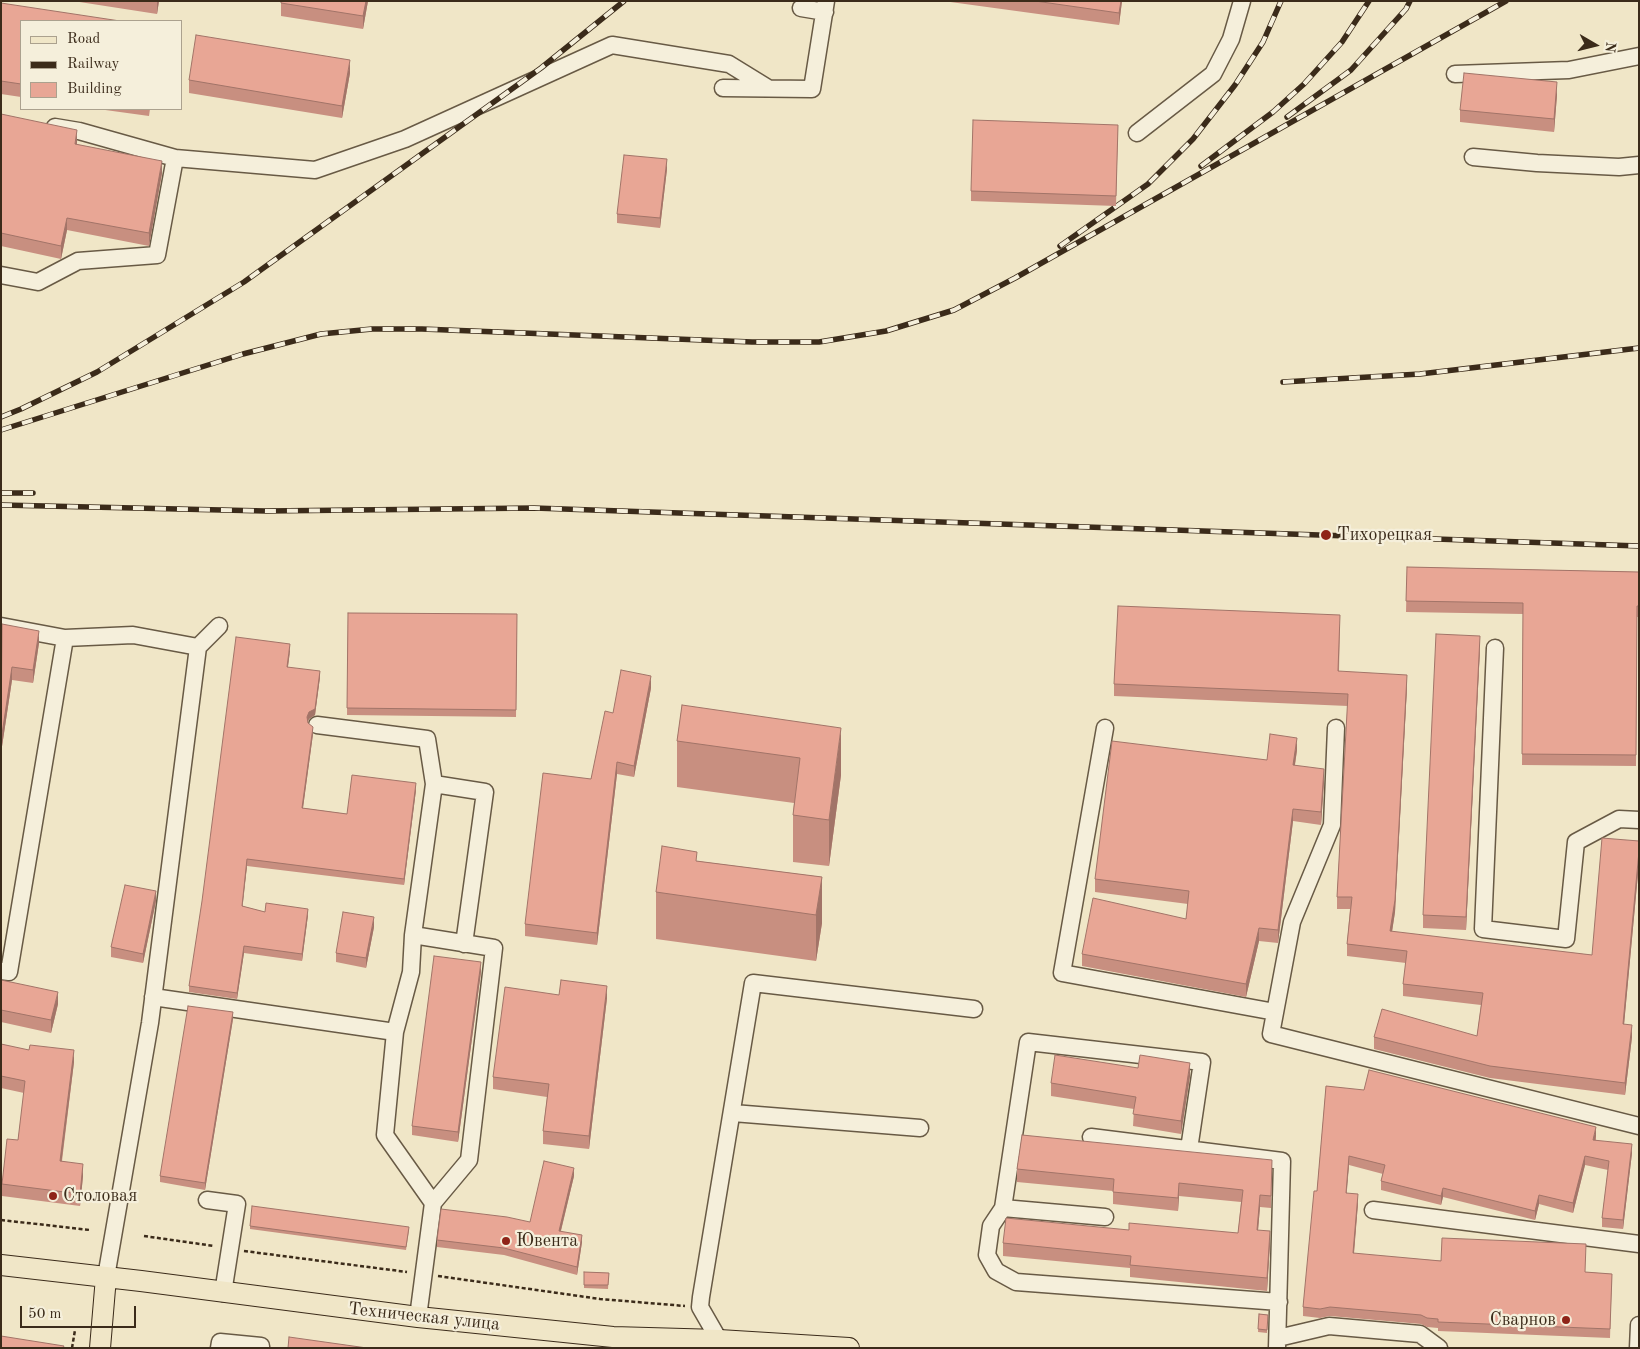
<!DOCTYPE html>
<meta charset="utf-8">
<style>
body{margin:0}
#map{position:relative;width:1640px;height:1349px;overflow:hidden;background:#f0e6c7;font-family:"Old Standard TT",serif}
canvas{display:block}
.frame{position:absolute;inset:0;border:2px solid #3b2b1a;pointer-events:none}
.legend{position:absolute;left:20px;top:20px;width:162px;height:90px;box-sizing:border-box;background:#f5efdb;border:1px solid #aba18e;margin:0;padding:6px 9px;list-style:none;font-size:15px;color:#3b2b1a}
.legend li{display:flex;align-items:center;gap:10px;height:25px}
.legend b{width:25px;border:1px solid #aba18e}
.north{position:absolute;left:1570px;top:20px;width:50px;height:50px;-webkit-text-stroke:4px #f5efdb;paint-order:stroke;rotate:98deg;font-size:14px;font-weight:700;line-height:20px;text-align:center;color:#3b2b1a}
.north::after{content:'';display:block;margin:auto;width:18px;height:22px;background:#3b2b1a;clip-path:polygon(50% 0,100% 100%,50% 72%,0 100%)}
.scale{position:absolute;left:20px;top:1306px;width:116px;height:22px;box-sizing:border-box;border:2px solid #3b2b1a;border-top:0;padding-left:6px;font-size:15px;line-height:18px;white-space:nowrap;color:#3b2b1a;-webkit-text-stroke:4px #f5efdb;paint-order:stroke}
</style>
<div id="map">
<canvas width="1640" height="1349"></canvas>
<div class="frame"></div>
<ul class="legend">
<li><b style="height:6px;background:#f0e6c7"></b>Road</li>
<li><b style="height:6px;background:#3b2b1a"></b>Railway</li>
<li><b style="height:14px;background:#e8a695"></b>Building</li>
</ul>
<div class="north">N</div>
<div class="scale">50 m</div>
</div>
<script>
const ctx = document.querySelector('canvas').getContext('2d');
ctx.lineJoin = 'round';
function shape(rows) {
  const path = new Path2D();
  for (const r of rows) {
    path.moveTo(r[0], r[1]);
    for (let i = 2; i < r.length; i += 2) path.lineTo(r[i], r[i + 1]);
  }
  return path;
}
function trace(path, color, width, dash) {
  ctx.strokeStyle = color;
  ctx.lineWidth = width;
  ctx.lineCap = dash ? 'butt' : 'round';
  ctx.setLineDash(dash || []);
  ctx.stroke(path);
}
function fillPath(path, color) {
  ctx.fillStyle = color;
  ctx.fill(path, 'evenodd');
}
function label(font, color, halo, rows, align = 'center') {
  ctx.font = font + ' "Old Standard TT",serif';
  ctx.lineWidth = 4.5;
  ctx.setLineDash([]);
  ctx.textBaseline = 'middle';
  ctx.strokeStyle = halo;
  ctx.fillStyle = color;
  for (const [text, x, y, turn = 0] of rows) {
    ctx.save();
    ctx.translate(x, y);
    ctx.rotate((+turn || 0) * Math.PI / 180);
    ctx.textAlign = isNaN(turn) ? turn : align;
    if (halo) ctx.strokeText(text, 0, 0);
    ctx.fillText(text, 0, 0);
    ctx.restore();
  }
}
const minor = shape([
 [801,8,825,12],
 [1455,74,1569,70,1639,56],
 [723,88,812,89,826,1],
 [55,127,79,131,175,158],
 [1137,133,1213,74,1231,39,1242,1],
 [1473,157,1537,163,1619,167,1639,165],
 [1,275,38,282,78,261,157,255,175,158,315,170,405,139,612,45,729,64,768,88],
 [1,626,65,638,133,635,198,647],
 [1495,648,1483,929,1566,939,1576,842,1619,819,1639,820],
 [317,725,427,739,434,784,413,935,494,948,469,1160,433,1203,418,1317],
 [1105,728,1062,973,1275,1012],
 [1336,728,1332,825,1292,922,1271,1034,1639,1126],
 [434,784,485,792,464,944],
 [413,935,411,972,395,1032,385,1135,433,1203],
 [1,971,9,972,65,638],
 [153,997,395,1032],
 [733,1113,920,1128],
 [1091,1137,1282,1161,1277,1348],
 [207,1200,237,1204,223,1293],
 [1003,1208,1028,1042,1202,1062,1189,1149],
 [1373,1210,1639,1244],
 [1105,1217,1003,1208,991,1226,987,1255,996,1271,1016,1282,1279,1302],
 [106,1277,150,1023,198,647,219,626],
 [1278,1338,1329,1326,1420,1334,1439,1348],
 [219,1348,220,1342,261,1346,261,1348],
 [719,1348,719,1340,700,1307,701,1297,753,983,974,1009],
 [1638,1348,1639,1325]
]);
const major = shape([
 [1,1265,141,1281,418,1317,613,1337,719,1340,849,1348],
 [100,1348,106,1277]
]);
trace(minor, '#685a45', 19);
trace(major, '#3b2b1a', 22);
trace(shape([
 [1,1220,90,1230],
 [144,1236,214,1246],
 [244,1251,407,1272],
 [438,1276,600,1299,685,1306],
 [72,1348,75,1330]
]), '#3b2b1a', 2.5, [4, 2.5]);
trace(minor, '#f5efdb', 16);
trace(major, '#f0e6c7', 20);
const rail = shape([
 [1287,117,1351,70,1406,9,1410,1],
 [1201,166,1273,112,1304,84,1342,42,1369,1],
 [1060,246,1148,184,1193,139,1235,85,1263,42,1281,1],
 [1283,382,1420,374,1639,348],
 [1,417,21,409,97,372,244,282,541,68,624,1],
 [1,430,243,354,321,334,372,329,422,329,752,342,819,342,886,331,954,310,1015,278,1506,1],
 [1,493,33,493],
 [1,505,266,511,534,508,1639,546]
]);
trace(rail, '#3b2b1a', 5.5);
trace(rail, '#f5efdb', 4, [11]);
fillPath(shape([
 [73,1,159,1,157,14],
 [281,1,368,1,363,29,281,16],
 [943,1,1122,1,1119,25],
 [1,3,21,21,21,97,1,94],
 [350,73,342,118,189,93,189,80],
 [1557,95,1554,132,1460,122,1460,110],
 [98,109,150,109,149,116],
 [1,114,77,143,77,144,162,173,149,246,67,230,61,259,1,246],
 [1118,125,1116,206,971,201,971,191],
 [667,169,660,228,617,223,617,214],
 [1407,567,1639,572,1639,617,1637,617,1636,766,1522,765,1523,614,1406,612],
 [348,613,517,614,516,717,347,715],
 [1340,627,1339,671,1407,687,1395,912,1392,932,1592,955,1639,863,1624,1024,1632,1037,1625,1095,1490,1078,1374,1049,1374,1037,1477,1036,1481,1005,1403,996,1403,984,1406,963,1347,956,1347,944,1350,909,1337,909,1337,897,1348,706,1114,696,1114,684],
 [1,628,39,643,33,683,12,680,1,753],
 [1480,648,1466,930,1423,928,1423,915],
 [290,651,288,667,320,677,315,715,309,719,308,722,313,734,303,808,347,814,416,790,404,885,247,866,242,906,265,912,308,915,302,961,244,953,237,999,189,992,189,986],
 [651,688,634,777,617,774,597,945,525,936,525,924,591,779,613,713],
 [682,705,841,775,829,866,793,862,793,815,794,803,677,787,677,741],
 [1297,750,1295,765,1324,781,1321,825,1293,821,1278,943,1259,941,1246,997,1082,966,1082,954,1186,919,1188,904,1095,892,1095,879,1267,760],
 [697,861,822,877,822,923,816,961,656,939,656,892],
 [156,901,143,963,111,957,111,947],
 [374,927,366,968,336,962,336,953],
 [481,972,458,1142,412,1135,412,1126],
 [1,980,58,1004,51,1033,1,1022],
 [559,995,607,998,589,1149,543,1144,543,1131,547,1097,493,1089,493,1077],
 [233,1019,205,1190,160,1182,160,1176],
 [1,1044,74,1062,62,1161,83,1176,80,1206,2,1196,2,1184,18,1140,24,1093,1,1088],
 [1138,1068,1190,1076,1181,1134,1133,1126,1134,1109,1051,1096,1051,1083],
 [1326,1086,1596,1136,1596,1140,1632,1153,1623,1229,1602,1227,1602,1218,1608,1170,1585,1165,1573,1213,1539,1204,1535,1220,1443,1197,1441,1205,1381,1190,1381,1181,1383,1174,1349,1165,1346,1193,1358,1203,1354,1254,1585,1272,1612,1274,1610,1338,1438,1331,1438,1328,1427,1327,1421,1324,1330,1316,1320,1318,1303,1316,1303,1307,1317,1191],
 [1272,1160,1271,1208,1260,1207,1258,1230,1270,1243,1267,1291,1130,1277,1130,1268,1003,1256,1003,1243,1129,1230,1238,1233,1241,1202,1179,1196,1178,1211,1113,1204,1113,1191,1017,1182,1017,1169],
 [574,1176,561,1231,582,1242,577,1275,504,1255,437,1247,437,1240,530,1222],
 [250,1226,409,1230,406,1250,250,1229],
 [584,1272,609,1273,608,1289,584,1288],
 [1259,1314,1268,1315,1267,1333,1258,1332]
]), '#c88f80');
fillPath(shape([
 [157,1,159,1,157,14],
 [366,1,368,1,363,29,363,16],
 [1121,1,1122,1,1119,25,1119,13],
 [350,60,350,73,342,118,342,106],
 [1557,82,1557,95,1554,132,1554,119],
 [77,130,77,143,75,156,75,144],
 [667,159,667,169,660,228,660,218],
 [162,161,162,173,149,246,149,233],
 [67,218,67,230,61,259,61,246],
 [39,631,39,643,33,683,33,670],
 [1480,636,1480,648,1466,930,1466,917],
 [290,644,290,651,287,673,287,667],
 [12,667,12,680,1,753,1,741],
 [320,671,320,677,315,715,309,719,307,723,307,717,309,712],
 [1407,675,1407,687,1395,912,1390,944,1390,931],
 [651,676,651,688,634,777,634,766],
 [313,727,313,734,302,815,302,808],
 [841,728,841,775,829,866,829,820],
 [1297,738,1297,750,1293,777,1293,765],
 [617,762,617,774,597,945,597,933],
 [1324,769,1324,781,1321,825,1321,812],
 [416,783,416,790,404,885,404,879],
 [1293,809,1293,821,1278,943,1278,930],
 [1639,851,1639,863,1623,1036,1623,1024],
 [247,859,247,866,242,912,242,906],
 [822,877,822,923,816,961,816,915],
 [156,891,156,901,143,963,143,954],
 [308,909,308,915,302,961,302,954],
 [374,917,374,927,366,968,366,958],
 [1259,928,1259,941,1246,997,1246,984],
 [244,946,244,953,237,999,237,993],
 [481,962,481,972,458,1142,458,1132],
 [607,986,607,998,589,1149,589,1136],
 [58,992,58,1004,51,1033,51,1020],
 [233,1012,233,1019,205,1190,205,1183],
 [1632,1025,1632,1037,1625,1095,1625,1083],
 [74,1050,74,1062,60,1173,60,1161],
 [1190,1063,1190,1076,1181,1134,1181,1121],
 [1596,1127,1596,1136,1593,1149,1593,1140],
 [1632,1144,1632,1153,1623,1229,1623,1220],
 [1349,1156,1349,1165,1346,1202,1346,1193],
 [1585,1156,1585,1165,1573,1213,1573,1203],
 [83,1164,83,1176,80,1206,80,1194],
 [574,1168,574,1176,559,1238,559,1231],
 [1179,1183,1179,1196,1178,1211,1178,1198],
 [1443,1188,1443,1197,1441,1205,1441,1196],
 [1358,1194,1358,1203,1353,1263,1353,1253],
 [1260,1195,1260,1207,1257,1242,1257,1230],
 [1539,1195,1539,1204,1535,1220,1535,1211],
 [1270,1231,1270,1243,1267,1291,1267,1278],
 [582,1235,582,1242,577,1275,577,1267]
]), '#a27468');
const building = shape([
 [281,1,366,1,363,16,281,3,281,1],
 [1035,1,1121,1,1119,13,1035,1],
 [1,3,120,21,21,21,21,84,1,81,1,3],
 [196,35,350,60,342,106,189,80,196,35],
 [1464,73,1557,82,1554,119,1460,110,1464,73],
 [1,114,77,130,75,144,162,161,149,233,67,218,61,246,1,233,1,114],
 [973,120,1118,125,1116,196,971,191,973,120],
 [624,155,667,159,660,218,617,214,624,155],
 [1407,567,1639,572,1639,606,1637,606,1636,755,1522,754,1523,603,1406,601,1407,567],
 [1118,606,1340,615,1338,671,1407,675,1395,900,1390,931,1592,955,1602,838,1639,841,1639,851,1623,1024,1632,1025,1625,1083,1490,1066,1374,1037,1382,1009,1477,1036,1483,993,1403,984,1407,951,1347,944,1352,897,1337,897,1348,694,1114,684,1118,606],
 [348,613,517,614,516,710,347,708,348,613],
 [2,624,39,631,33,670,12,667,1,741,2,624],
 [1436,634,1480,636,1466,917,1423,915,1436,634],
 [236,637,290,644,287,667,320,671,315,709,309,712,307,717,308,723,313,727,302,808,347,814,352,775,416,783,404,879,247,859,242,906,265,912,266,903,308,909,302,954,244,946,237,993,189,986,202,901,236,637],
 [621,670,651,676,634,766,617,762,597,933,525,924,543,773,591,779,605,711,613,713,621,670],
 [682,705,841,728,829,820,793,815,800,758,677,741,682,705],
 [1270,734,1297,738,1293,765,1324,769,1321,812,1293,809,1278,930,1259,928,1246,984,1082,954,1093,898,1186,919,1189,891,1095,879,1112,741,1267,760,1270,734],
 [662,846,697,852,696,861,822,877,816,915,656,892,662,846],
 [125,885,156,891,143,954,111,947,125,885],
 [343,912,374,917,366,958,336,953,343,912],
 [434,956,481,962,458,1132,412,1126,434,956],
 [1,980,58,992,51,1020,1,1010,1,980],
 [561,980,607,986,589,1136,543,1131,549,1084,493,1077,505,987,559,995,561,980],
 [188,1006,233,1012,205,1183,160,1176,188,1006],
 [1,1044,29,1050,30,1045,74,1050,60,1161,83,1164,80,1194,2,1184,7,1139,18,1140,25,1081,1,1076,1,1044],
 [1055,1055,1138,1068,1140,1055,1190,1063,1181,1121,1133,1114,1136,1097,1051,1083,1055,1055],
 [1369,1070,1596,1127,1593,1140,1632,1144,1623,1220,1602,1218,1609,1161,1585,1156,1573,1203,1539,1195,1535,1211,1443,1188,1441,1196,1381,1181,1385,1165,1349,1156,1346,1193,1358,1194,1353,1253,1441,1261,1442,1238,1586,1244,1585,1272,1612,1274,1610,1329,1438,1322,1438,1319,1427,1318,1421,1315,1330,1307,1320,1309,1303,1307,1314,1191,1317,1191,1326,1086,1364,1090,1369,1070],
 [1022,1135,1272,1160,1271,1196,1260,1195,1257,1230,1270,1231,1267,1278,1130,1265,1131,1256,1003,1243,1006,1218,1129,1230,1129,1223,1238,1233,1243,1190,1179,1183,1178,1198,1113,1192,1114,1179,1017,1169,1022,1135],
 [544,1161,574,1168,559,1231,582,1235,577,1267,504,1248,437,1240,441,1209,507,1217,530,1222,544,1161],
 [252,1206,409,1227,406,1247,250,1226,252,1206],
 [584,1272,609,1273,608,1285,584,1285,584,1272],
 [1259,1314,1268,1315,1267,1330,1258,1329,1259,1314],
 [1,1336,64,1346,63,1348,1,1348,1,1336],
 [289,1337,367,1348,288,1348,289,1337]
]);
fillPath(building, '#e8a695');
trace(building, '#a27468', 1);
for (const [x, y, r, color] of [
 [1326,535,6,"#8f2418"],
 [53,1196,5,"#8f2418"],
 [506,1241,5,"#8f2418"],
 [1566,1320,5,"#8f2418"]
]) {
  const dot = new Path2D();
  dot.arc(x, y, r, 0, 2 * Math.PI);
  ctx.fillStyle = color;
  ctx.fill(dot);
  trace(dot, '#f5efdb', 2);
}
label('18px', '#3b2b1a', '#f5efdb', [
 ["Тихорецкая",1337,535],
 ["Столовая",63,1196],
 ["Ювента",516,1241],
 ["Сварнов",1556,1320,"right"]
], 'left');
label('18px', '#3b2b1a', '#f5efdb', [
 ["Техническая улица",424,1317,6]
]);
</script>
